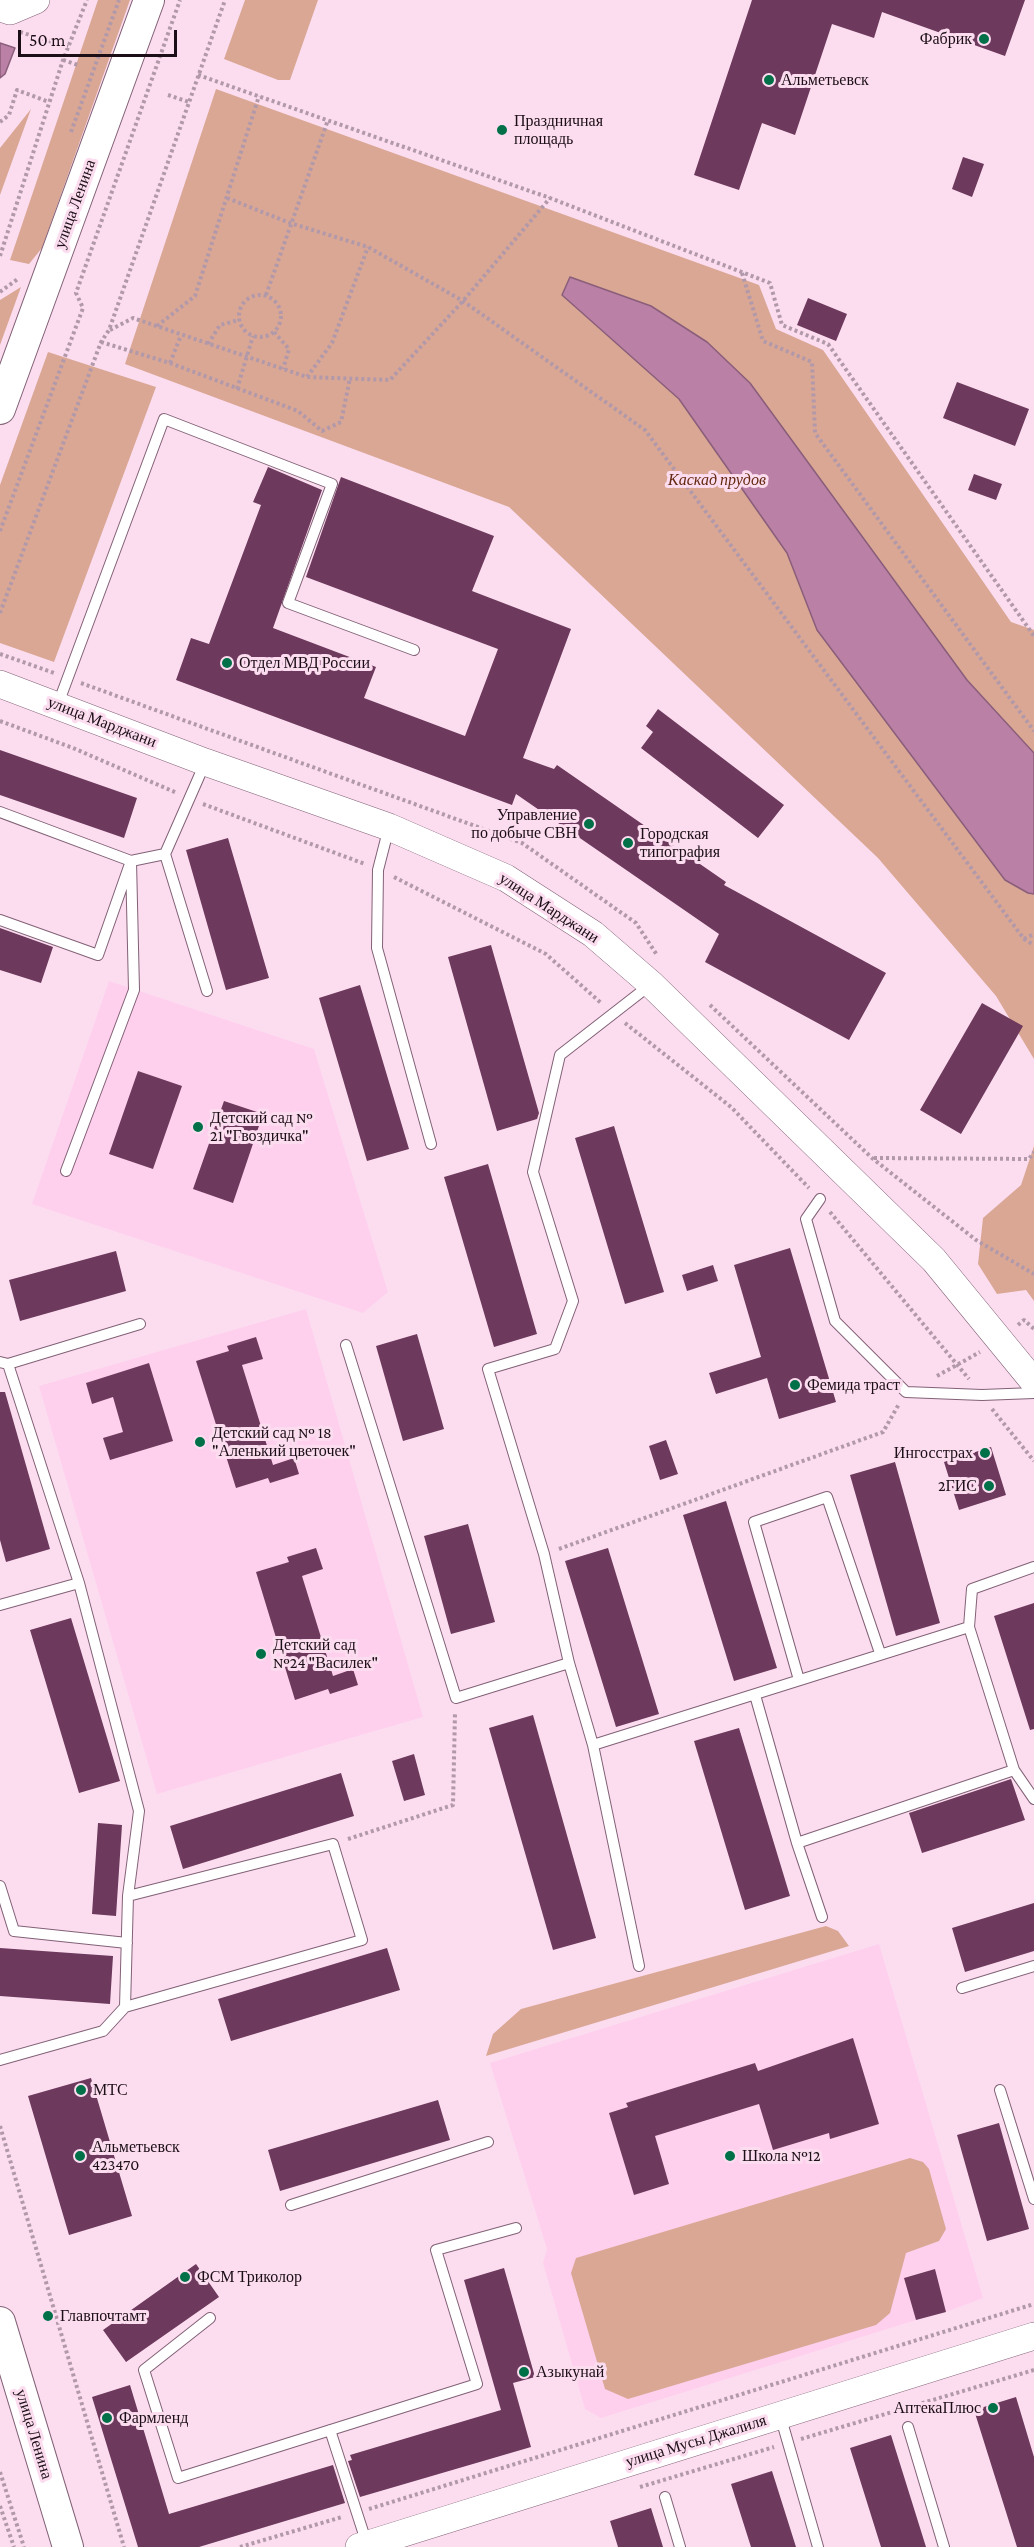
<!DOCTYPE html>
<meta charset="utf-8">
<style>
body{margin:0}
#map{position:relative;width:1034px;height:2547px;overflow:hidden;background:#fcddf0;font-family:"Crimson Pro",serif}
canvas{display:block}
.scale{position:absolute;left:18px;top:30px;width:159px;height:27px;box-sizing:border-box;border:3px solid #1b0e16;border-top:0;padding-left:8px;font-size:18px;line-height:21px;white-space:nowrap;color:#1b0e16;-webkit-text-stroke:4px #fcddf0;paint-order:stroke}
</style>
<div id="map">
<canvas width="1034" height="2547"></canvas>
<div class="scale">50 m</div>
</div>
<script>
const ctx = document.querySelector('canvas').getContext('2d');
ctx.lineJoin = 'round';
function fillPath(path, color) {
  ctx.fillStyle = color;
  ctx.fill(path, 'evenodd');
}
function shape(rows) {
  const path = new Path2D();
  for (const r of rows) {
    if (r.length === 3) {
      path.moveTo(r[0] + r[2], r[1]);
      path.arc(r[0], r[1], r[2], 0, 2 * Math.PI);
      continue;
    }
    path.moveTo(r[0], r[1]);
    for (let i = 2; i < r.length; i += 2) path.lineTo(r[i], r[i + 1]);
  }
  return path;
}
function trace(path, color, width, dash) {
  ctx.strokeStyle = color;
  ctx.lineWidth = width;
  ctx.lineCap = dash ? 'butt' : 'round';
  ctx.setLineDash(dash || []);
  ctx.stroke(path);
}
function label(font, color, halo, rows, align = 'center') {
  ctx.font = font + ' "Crimson Pro",serif';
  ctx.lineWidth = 6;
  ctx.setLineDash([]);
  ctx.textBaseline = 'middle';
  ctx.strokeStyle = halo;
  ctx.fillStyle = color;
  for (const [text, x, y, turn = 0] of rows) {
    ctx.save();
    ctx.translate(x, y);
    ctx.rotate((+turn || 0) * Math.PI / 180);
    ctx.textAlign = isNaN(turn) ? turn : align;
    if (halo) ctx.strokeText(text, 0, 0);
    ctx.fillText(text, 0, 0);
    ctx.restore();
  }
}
fillPath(shape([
 [109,981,314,1049,388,1292,363,1313,32,1204],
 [306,1309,423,1717,157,1794,39,1386],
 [879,1944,983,2298,946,2312,935,2269,905,2277,916,2320,601,2418,585,2409,543,2263,547,2249,490,2063]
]), '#fed0ed');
fillPath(shape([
 [98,0,130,0,42,248,29,264,10,260],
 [245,0,318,0,290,80,278,80,224,59],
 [216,89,759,285,776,329,823,350,1011,622,1034,630,1034,1059,996,996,878,858,509,507,125,364],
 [31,109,0,195,0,148],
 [21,287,0,345,0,300],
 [48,352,156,387,54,662,0,643,0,485],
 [1034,1146,1034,1301,1026,1290,997,1294,978,1264,983,1218,1021,1185],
 [826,1926,838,1931,849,1946,486,2056,493,2034,521,2009],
 [910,2158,923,2162,929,2169,946,2229,939,2241,906,2253,890,2313,876,2325,628,2399,605,2389,571,2273,576,2258]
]), '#daa795');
const water = shape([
 [0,43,15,48,5,74,0,78,0,43],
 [570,277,651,306,707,342,750,383,967,680,1034,753,1034,894,1028,893,1005,880,817,630,787,553,679,399,562,295,570,277]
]);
fillPath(water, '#ba80a5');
trace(water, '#8a5e7a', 1.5);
fillPath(shape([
 [752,0,1025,0,1005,56,882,12,874,38,832,24,795,135,762,123,739,190,694,175],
 [963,157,984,164,972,197,952,189],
 [808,298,847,314,836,341,797,325],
 [957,382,1029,409,1015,446,943,418],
 [268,467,322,490,273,628,376,667,364,698,465,736,498,649,306,577,341,477,494,536,472,591,571,629,523,758,554,769,557,765,726,882,724,885,886,973,849,1040,705,962,719,934,516,794,512,805,176,680,191,638,209,644,261,505,253,502],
 [974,474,1002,484,996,500,968,490],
 [658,709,784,805,758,838,641,748,653,732,646,726],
 [0,750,137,798,124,838,0,795],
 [228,838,269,978,226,990,186,850],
 [0,928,53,947,41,983,0,970],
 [491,945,539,1113,537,1119,497,1131,448,957],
 [360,985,409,1149,367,1161,319,998],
 [982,1003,1023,1026,961,1134,920,1110],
 [138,1071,182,1086,153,1169,109,1154],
 [224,1101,263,1114,233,1203,193,1189],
 [614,1126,664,1292,625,1304,575,1138],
 [488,1164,537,1334,494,1347,444,1177],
 [790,1248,836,1402,779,1419,767,1378,716,1394,709,1373,761,1357,734,1265],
 [116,1251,126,1291,20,1321,9,1280],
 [713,1265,718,1281,687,1291,682,1275],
 [417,1334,444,1429,403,1441,376,1346],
 [256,1337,263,1359,242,1365,273,1465,294,1458,299,1474,270,1483,268,1478,236,1488,196,1361,229,1351,227,1346],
 [149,1363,173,1441,110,1460,103,1438,123,1432,113,1397,92,1404,86,1383],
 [0,1392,5,1392,50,1549,6,1562,0,1540],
 [666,1440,678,1474,660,1480,649,1446],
 [991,1447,1006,1495,959,1510,944,1462],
 [895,1462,940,1623,896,1636,850,1475],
 [726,1501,777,1668,734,1681,683,1515],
 [468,1524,495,1622,451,1634,424,1536],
 [316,1548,323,1569,302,1576,333,1676,353,1669,358,1685,330,1694,328,1689,295,1700,256,1572,289,1562,287,1557],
 [608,1548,659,1714,616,1727,565,1561],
 [1034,1603,1034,1729,1030,1730,994,1616],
 [71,1618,120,1781,79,1793,30,1630],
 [533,1715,596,1938,553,1950,489,1728],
 [739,1728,790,1896,745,1910,694,1741],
 [414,1754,425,1795,404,1801,392,1761],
 [341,1773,354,1816,183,1869,170,1826],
 [1011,1779,1025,1820,922,1853,909,1813],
 [98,1823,122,1825,116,1916,92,1914],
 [1034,1903,1034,1951,965,1972,952,1928],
 [0,1948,113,1956,110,2004,0,1996],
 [387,1948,400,1990,231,2041,218,1999],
 [853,2038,879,2124,830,2139,829,2133,773,2150,759,2104,655,2136,669,2184,634,2195,609,2113,628,2107,626,2103,755,2063,758,2071],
 [91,2078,132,2216,69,2235,28,2096],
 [438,2100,450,2140,280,2191,268,2150],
 [999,2123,1029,2229,987,2241,957,2135],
 [196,2264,219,2297,126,2362,103,2330],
 [504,2268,535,2377,513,2383,531,2447,360,2497,348,2461,352,2460,350,2455,501,2410,464,2280],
 [935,2269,946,2312,916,2320,904,2278],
 [130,2385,169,2514,333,2465,345,2503,199,2547,138,2547,92,2397],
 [1016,2397,1034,2457,1034,2547,1017,2547,974,2410],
 [891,2435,926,2547,881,2547,850,2448],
 [772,2471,796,2547,751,2547,731,2484],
 [651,2508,663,2547,618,2547,610,2521]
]), '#6d395c');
const service = shape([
 [58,704,164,419,332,484,288,603,414,650],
 [205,763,165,854,207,991],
 [0,812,131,861,98,955,0,920],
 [389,827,378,870,377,948,431,1144],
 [66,1171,134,990,131,861,165,854],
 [820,1199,806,1219,835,1321,906,1392,982,1395,1034,1393],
 [346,1345,456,1698,569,1663],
 [0,1362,8,1364,140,1324],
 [8,1364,79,1583,139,1811,128,1896,125,2007],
 [0,1605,79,1583],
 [969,1627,1014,1770,1034,1799],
 [799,1680,754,1522,827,1497,880,1653],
 [755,1695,797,1843,822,1917],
 [593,1745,969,1627,972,1589,1034,1567],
 [797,1843,1014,1770],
 [0,1886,14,1931,127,1943],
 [639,1966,593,1745,569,1663,544,1554,488,1369,555,1349,573,1301,533,1172,560,1055,650,985],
 [962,1988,1034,1966],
 [0,2060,103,2031,125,2007,362,1940,333,1844,128,1896],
 [1000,2090,1034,2199],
 [291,2205,488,2142],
 [210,2318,144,2370,178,2478,477,2384,436,2250,516,2228],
 [780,2415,818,2547],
 [908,2427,944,2547],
 [330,2430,367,2544],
 [665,2497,680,2547]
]);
const tertiary = shape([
 [0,8,10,11,36,0],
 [0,684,205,762,389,827,506,878,593,934,651,984,934,1260,1034,1382],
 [359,2547,1034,2336]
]);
const secondary = shape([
 [0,409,149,0],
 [0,2322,68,2547]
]);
trace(service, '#826176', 12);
trace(tertiary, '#826176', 28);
trace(secondary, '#826176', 32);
trace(shape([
 [20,32,68,47],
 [63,60,78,65],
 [198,75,550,198,770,283,782,325,828,344,1034,636],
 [168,95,189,102],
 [0,122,9,115,17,90,49,102],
 [71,132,119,0],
 [227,198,290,223,368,247,463,301,645,430,1024,939,1034,945],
 [0,256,63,60,87,0],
 [742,273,763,341,812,362,815,433,1034,731],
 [0,292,19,278],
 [266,295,328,120],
 [260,316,21],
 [157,326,195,296,259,96],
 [110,330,133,318,307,377,390,380,463,301,550,198],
 [274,332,289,349,283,369],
 [101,342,170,363,298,411,322,431,341,422,350,378],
 [208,344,220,325,239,320],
 [170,363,181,335],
 [307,377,332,343,368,247],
 [237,389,253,336],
 [0,531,83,308,76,293,180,0],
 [0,613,101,342,109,330,225,0],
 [0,654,54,673],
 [81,683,522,843,636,923,657,955],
 [0,721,73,748,177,793],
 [203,804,365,864],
 [394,877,546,954,601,1003],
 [1024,939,1034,934],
 [710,1005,872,1158,976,1240,1034,1274],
 [625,1023,731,1107,809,1188],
 [874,1158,1029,1159,1034,1152],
 [830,1212,969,1379],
 [1018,1325,1024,1320,1034,1329],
 [937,1376,980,1352],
 [992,1409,1034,1461],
 [559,1549,883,1432,899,1404],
 [348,1839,453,1805,455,1713],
 [0,2126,124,2547],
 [801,2439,1034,2370],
 [0,2472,24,2547],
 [640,2487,774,2447],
 [0,2506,14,2547],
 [369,2509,1034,2304],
 [240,2547,342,2517]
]), '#b299a9', 4, [3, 3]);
trace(service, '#fff', 10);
trace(tertiary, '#fff', 27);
trace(secondary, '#fff', 30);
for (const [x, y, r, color] of [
 [984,39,6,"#007049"],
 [769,80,6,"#007049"],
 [502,130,6,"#007049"],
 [227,663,6,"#007049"],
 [589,824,6,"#007049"],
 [628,843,6,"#007049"],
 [198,1127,6,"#007049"],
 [795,1385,6,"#007049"],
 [200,1442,6,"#007049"],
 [985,1453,6,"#007049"],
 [989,1486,6,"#007049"],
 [261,1654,6,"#007049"],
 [81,2090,6,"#007049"],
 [80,2156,6,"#007049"],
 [730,2156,6,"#007049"],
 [185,2277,6,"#007049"],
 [48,2316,6,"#007049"],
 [524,2372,6,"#007049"],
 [993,2408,6,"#007049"],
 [107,2418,6,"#007049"]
]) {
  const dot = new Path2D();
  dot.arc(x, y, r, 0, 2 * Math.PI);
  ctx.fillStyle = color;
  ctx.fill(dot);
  trace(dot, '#fcddf0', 2);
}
label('16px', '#1b0e16', '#fcddf0', [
 ["Фабрик",972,39,"right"],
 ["Альметьевск",781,80],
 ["Праздничная",514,121],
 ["площадь",514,139],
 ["Отдел МВД России",239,663],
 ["Управление",577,815,"right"],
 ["по добыче СВН",577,833,"right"],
 ["Городская",640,834],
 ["типография",640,852],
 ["Детский сад №",210,1118],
 ["21 \"Гвоздичка\"",210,1136],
 ["Фемида траст",807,1385],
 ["Детский сад № 18",212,1433],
 ["\"Аленький цветочек\"",212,1451],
 ["Ингосстрах",973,1453,"right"],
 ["2ГИС",977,1486,"right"],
 ["Детский сад",273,1645],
 ["№24 \"Василек\"",273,1663],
 ["МТС",93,2090],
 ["Альметьевск",92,2147],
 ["423470",92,2165],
 ["Школа №12",742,2156],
 ["ФСМ Триколор",197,2277],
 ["Главпочтамт",60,2316],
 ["Азыкунай",536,2372],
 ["АптекаПлюс",981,2408,"right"],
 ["Фармленд",119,2418]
], 'left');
label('16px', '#1b0e16', '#fcddf0', [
 ["улица Ленина",75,204,-70],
 ["улица Марджани",102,722,21],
 ["улица Марджани",549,908,33],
 ["улица Ленина",34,2434,73],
 ["улица Мусы Джалиля",696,2441,-17]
]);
label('italic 16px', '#642810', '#fcddf0', [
 ["Каскад прудов",717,480]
]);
</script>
